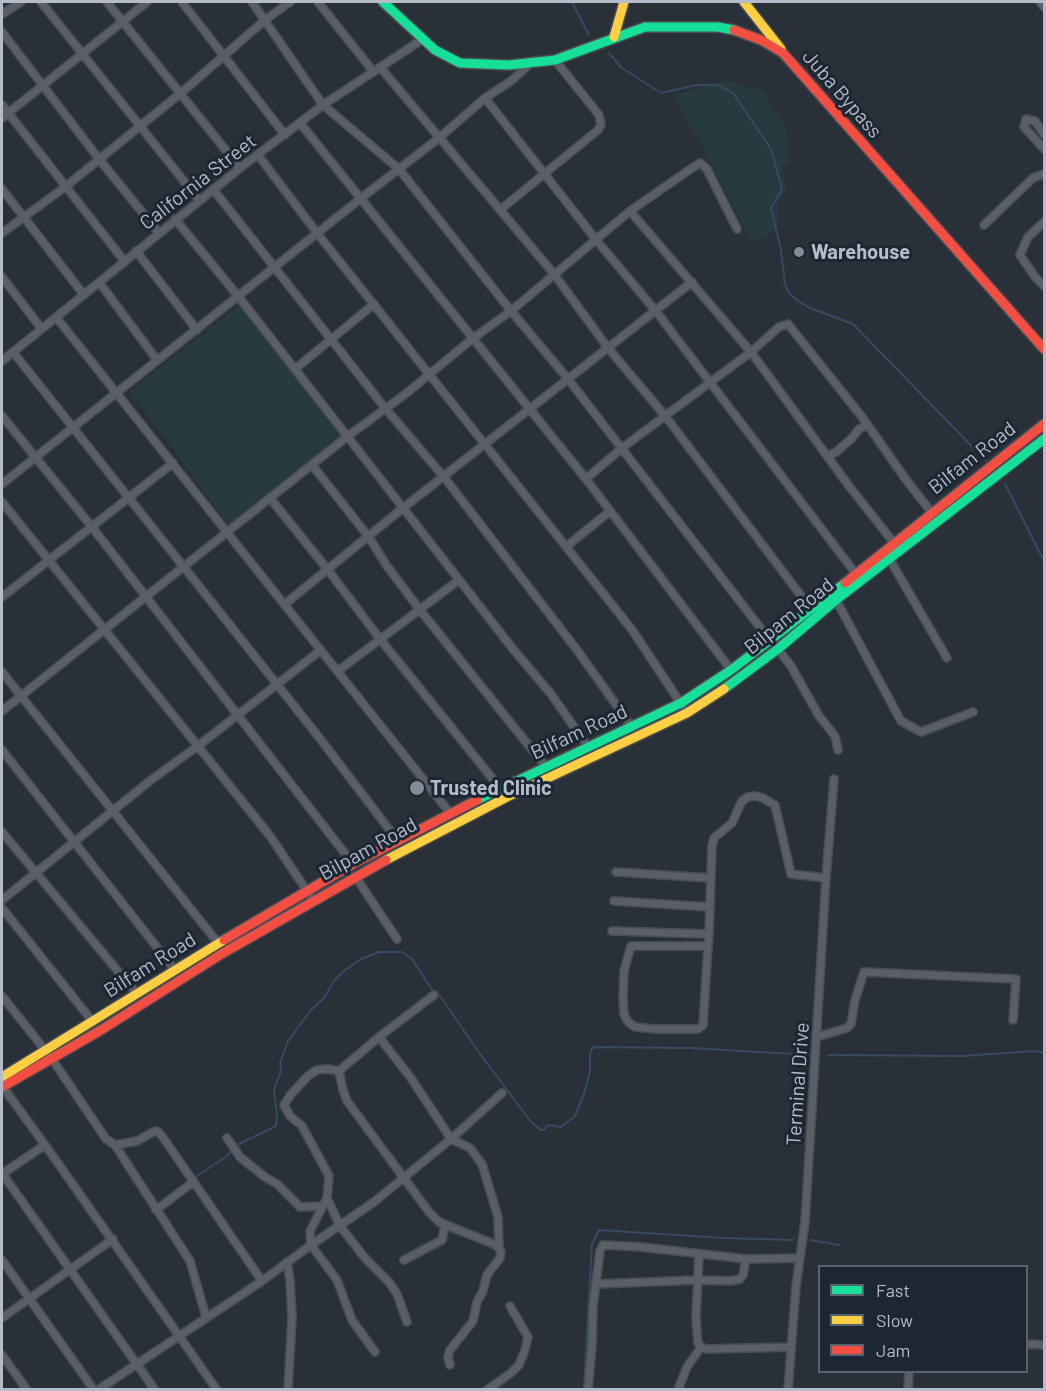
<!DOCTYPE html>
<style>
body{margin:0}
#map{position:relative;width:1046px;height:1391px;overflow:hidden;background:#2a3038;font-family:Barlow,sans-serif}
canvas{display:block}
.frame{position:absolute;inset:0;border:3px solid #b4bcc9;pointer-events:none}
.legend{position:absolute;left:818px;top:1265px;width:210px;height:108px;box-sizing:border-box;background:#1d2633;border:2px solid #59626f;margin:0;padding:8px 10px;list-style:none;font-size:18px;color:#b4bcc9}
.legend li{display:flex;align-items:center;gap:12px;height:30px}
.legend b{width:30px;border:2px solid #59626f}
</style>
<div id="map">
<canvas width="1046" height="1391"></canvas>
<div class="frame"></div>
<ul class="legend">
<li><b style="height:8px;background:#16e098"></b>Fast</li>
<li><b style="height:8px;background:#ffcf43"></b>Slow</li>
<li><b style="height:8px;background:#f24e42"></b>Jam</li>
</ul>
</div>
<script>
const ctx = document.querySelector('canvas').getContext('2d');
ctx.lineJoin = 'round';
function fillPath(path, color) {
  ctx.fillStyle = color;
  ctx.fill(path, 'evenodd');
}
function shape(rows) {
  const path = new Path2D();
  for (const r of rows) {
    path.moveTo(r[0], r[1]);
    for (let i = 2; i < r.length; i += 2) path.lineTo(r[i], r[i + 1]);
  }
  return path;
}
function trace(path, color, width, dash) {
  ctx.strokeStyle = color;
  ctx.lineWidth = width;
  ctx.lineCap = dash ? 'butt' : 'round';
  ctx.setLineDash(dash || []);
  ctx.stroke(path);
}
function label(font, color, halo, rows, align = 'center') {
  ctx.font = font + ' Barlow,sans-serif';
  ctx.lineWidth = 6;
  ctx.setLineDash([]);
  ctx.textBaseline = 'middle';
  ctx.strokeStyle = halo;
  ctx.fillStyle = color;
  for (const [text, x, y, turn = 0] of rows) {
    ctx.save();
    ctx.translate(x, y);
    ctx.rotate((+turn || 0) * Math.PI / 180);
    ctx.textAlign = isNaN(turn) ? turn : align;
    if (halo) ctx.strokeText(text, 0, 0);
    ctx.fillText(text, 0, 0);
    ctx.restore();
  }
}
fillPath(shape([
 [724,80,763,91,787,129,789,162,782,168,787,189,778,204,778,230,752,242,701,144,672,96],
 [240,305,344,439,231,528,130,391]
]), '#273a3e');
trace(shape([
 [572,2,589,35],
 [609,53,622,68,661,93,697,85,718,85,733,93,771,149,782,189,771,208,781,250,785,284,788,292,798,301,810,308,853,324,987,462],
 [1005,484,1044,561],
 [828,1055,963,1056,1035,1051,1044,1053],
 [194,1178,227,1156,235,1146,276,1126,277,1114,274,1090,281,1071,280,1063,288,1041,311,1010,324,998,334,981,344,971,361,959,379,952,402,952,412,959,433,991,441,997,475,1047,531,1122,541,1130,544,1130,548,1125,561,1127,575,1116,584,1094,590,1071,590,1053,593,1047,691,1048,810,1055],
 [177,1190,187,1183],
 [810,1240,839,1245],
 [584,1390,592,1244,599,1230,724,1238,793,1240]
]), '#384963', 2);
const street = shape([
 [41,2,199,200],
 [107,2,240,168],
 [182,2,285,135],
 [252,2,323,105,399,169,511,311,568,379,769,639],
 [318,2,373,71],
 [1040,2,1044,7],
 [2,14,21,2],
 [2,32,99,159,159,233],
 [380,67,554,274,608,348,666,417,811,609],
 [485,98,597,241,655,310,856,574],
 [2,105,125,262],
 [2,118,147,2],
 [300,123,586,479,731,670],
 [1044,134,1035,121,1026,119,1024,127,1044,149],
 [258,155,317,233,633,631,687,713],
 [2,189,84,295],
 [213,189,385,408,444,477,577,650,632,727],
 [500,210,598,130,601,125,599,115,555,60],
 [630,211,751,352,849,486,894,543],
 [175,219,238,296,513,649,551,694,588,747],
 [1044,222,1028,237,1020,255,1035,277,1044,286],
 [984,225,1033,178,1044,174],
 [2,233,65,187,181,93,265,20,290,2],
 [136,251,197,330],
 [2,277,41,328],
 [99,282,157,360],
 [56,317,450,813],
 [13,352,318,736,398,841],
 [2,361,240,168,323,105,423,39],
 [295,369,374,304],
 [2,416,92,527,353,864],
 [828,456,836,452,852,438,859,429,867,425],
 [312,465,368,536,387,566,420,610,546,767],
 [586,479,622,448,751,352,779,327,788,324,862,417,907,481,932,513],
 [2,484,360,199,439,138,485,98,511,81,532,62],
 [270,498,328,570,380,639,500,788],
 [2,502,270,836,313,900],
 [567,546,609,512],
 [890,560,947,658],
 [2,597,173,463],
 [836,600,901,721,921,732,973,712],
 [285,604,403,508,692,282],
 [778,649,791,666,819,716,835,736,838,750],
 [338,671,459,580],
 [2,672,218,943],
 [2,711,348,436,408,392,472,339,511,311,630,211,692,168,700,163,707,169,737,229],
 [2,750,174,969],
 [2,832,137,994],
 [616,872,710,878],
 [355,876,397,939],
 [2,900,151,780,198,746,321,650],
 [614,901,710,907],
 [2,908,93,1022],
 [612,931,709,934],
 [708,946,631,946,624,971,623,999,624,1014,628,1022,635,1027,655,1029,698,1029,703,1025,708,946,709,934,712,846,714,838,732,823,742,801,748,797,755,796,763,798,775,805,791,874,826,878],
 [434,995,379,1037,339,1071,343,1090,347,1101,429,1212,439,1222,496,1245,501,1251,500,1258,487,1275,483,1291,477,1302,473,1321,450,1350,448,1357,450,1365],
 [2,996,52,1059,106,1139,115,1145,137,1141,151,1133,157,1131,162,1136,262,1281],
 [379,1037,411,1078,451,1139,470,1148,482,1164,498,1217,499,1247],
 [817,1037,847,1028,851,1024,855,1000,864,972,1016,979,1013,1020],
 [339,1071,328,1069,317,1070,308,1076,292,1093,284,1105,290,1116,302,1126,329,1176,327,1198,310,1231,311,1245,337,1280,352,1320,375,1352],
 [3,1087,55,1159,217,1390],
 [227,1138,240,1157,265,1177,277,1184,300,1207,323,1206],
 [115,1145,190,1261,206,1317],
 [2,1173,155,1390],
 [2,1174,45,1145],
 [327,1198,340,1226,365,1258,389,1282,397,1294,407,1322],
 [156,1210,193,1182],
 [699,1254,696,1318,698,1343,701,1347,706,1349,791,1347],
 [2,1260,94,1390],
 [404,1260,442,1240,445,1225],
 [287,1262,290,1280,292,1318,288,1390],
 [596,1284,698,1280,731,1281,740,1279,743,1275,746,1259],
 [2,1318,113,1239],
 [1026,1344,1044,1345],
 [2,1355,27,1390],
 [98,1390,262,1281,311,1245,374,1202,451,1139,502,1093],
 [487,1390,511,1373,519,1365,525,1350,528,1337,510,1306],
 [588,1390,592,1345,593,1307,600,1251,603,1245,641,1247,746,1259,800,1258],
 [678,1390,687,1367,701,1347],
 [788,1390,796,1286,805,1222,826,878,834,779],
 [908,1390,909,1372]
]);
const fast = shape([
 [383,2,435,50,460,63,509,65,555,60,645,27,718,27,734,30],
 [724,689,778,649,836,600,1044,439],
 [477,800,681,703,731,670,845,583]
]);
const slow = shape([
 [744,2,781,49],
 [614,37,624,2],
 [386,860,507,797,687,713,724,689],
 [2,1077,224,940]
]);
const jam = shape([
 [734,30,761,40,783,53,1044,349],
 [845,583,1044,424],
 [224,940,353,864,477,800],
 [2,1087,101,1030,223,953,386,860]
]);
trace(street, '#484c53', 10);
trace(fast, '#484c53', 12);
trace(slow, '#484c53', 12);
trace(jam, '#484c53', 12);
trace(street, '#5a5e66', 7);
trace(fast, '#16e098', 9);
trace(slow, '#ffcf43', 9);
trace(jam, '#f24e42', 9);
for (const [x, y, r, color] of [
 [799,252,6,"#848b96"],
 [417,788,8,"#848b96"]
]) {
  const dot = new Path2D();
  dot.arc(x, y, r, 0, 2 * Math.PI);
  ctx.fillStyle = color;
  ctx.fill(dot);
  trace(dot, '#1d2633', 2);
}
label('20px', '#b4bcc9', '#1d2633', [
 ["Juba Bypass",842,94,49],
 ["California Street",198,182,-38],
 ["Bilfam Road",972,458,-38],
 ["Bilpam Road",789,616,-39],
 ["Bilfam Road",579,732,-25],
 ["Bilpam Road",368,849,-29],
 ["Bilfam Road",150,965,-32],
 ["Terminal Drive",798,1084,-86]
]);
label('bold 20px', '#b4bcc9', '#1d2633', [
 ["Warehouse",811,252],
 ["Trusted Clinic",430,788]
], 'left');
</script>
